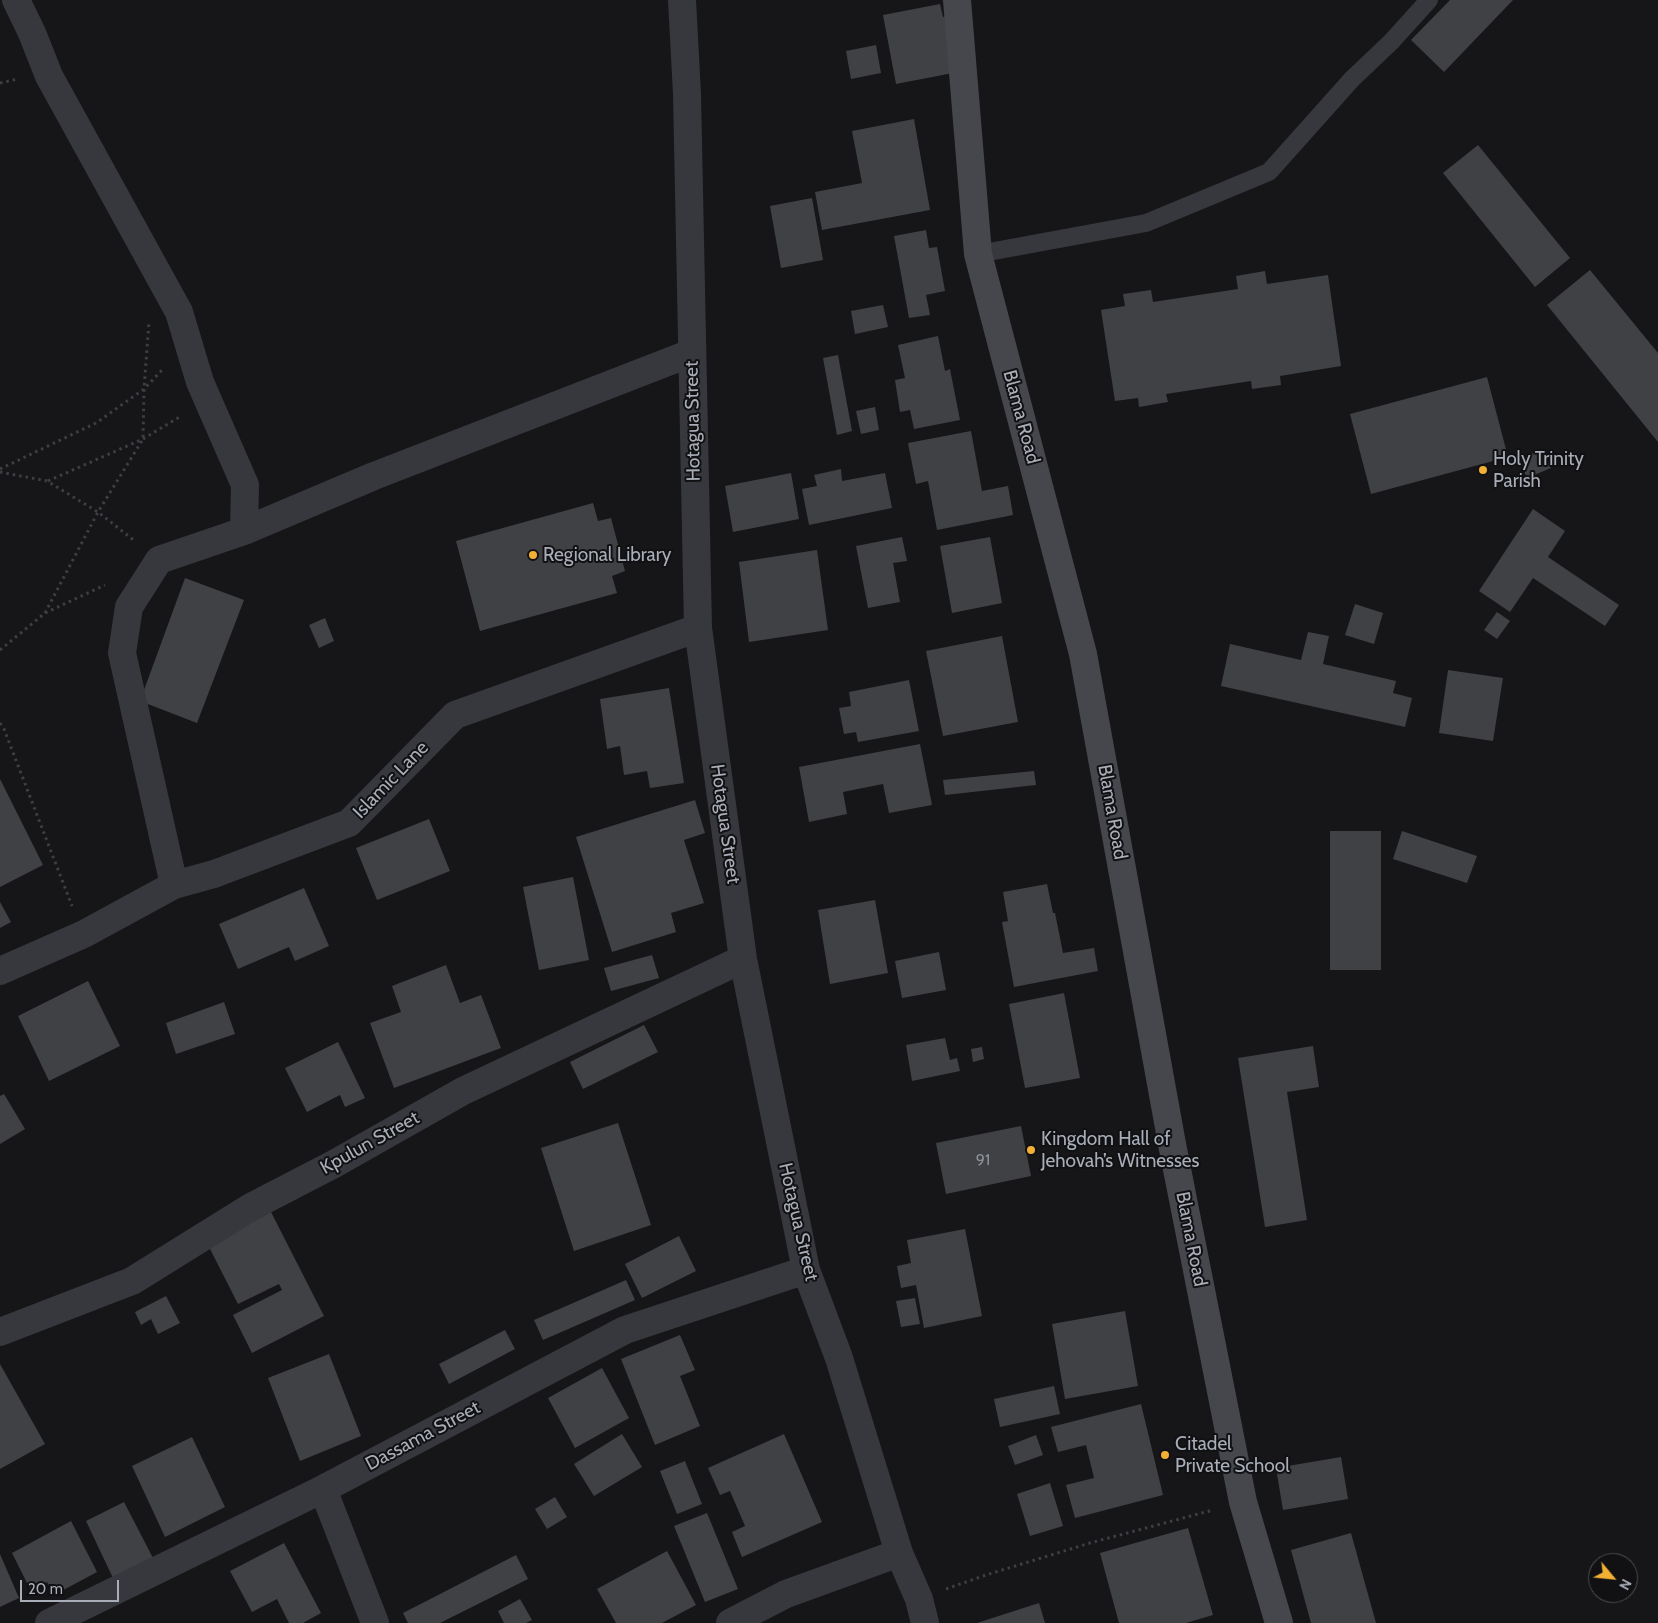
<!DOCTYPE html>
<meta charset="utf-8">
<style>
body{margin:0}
#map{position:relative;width:1658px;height:1623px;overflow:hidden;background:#161618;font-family:Cabin,sans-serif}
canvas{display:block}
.north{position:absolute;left:1588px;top:1553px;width:50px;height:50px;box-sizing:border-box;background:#111113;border:1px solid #4d4f55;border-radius:50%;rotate:118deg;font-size:14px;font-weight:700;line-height:20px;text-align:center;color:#a8adb8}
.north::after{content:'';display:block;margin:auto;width:18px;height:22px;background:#f2b134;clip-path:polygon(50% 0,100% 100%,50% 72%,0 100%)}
.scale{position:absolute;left:20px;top:1580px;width:99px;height:22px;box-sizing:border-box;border:2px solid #a8adb8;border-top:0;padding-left:6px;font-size:15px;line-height:18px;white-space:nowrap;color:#a8adb8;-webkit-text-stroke:4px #111113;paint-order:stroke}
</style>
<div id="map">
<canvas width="1658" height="1623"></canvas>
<div class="north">N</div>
<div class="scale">20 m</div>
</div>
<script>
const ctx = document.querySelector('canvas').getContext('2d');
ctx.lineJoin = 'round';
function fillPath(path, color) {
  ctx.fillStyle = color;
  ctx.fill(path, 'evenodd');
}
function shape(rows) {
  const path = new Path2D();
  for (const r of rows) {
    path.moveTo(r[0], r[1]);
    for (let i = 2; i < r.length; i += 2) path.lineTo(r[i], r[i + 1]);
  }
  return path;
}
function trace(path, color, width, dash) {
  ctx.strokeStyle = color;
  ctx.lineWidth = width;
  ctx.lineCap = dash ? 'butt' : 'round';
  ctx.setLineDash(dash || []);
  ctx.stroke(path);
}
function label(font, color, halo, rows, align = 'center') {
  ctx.font = font + ' Cabin,sans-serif';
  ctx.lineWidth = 4;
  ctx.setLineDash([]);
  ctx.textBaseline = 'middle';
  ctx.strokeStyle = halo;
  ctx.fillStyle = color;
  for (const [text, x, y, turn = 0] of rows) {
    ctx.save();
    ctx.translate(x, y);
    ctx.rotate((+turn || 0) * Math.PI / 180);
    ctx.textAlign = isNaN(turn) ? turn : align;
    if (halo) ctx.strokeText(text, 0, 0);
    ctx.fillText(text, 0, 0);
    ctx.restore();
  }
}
fillPath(shape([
 [1450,0,1513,0,1444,72,1411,40],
 [940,4,943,17,953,15,953,73,896,84,883,15],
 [876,45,881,73,851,79,846,51],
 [914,119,930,210,822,230,815,192,862,183,852,131],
 [1478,145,1570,258,1535,287,1443,173],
 [812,198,823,260,781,268,770,206],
 [926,230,929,248,937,247,945,291,926,295,930,315,909,318,894,236],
 [1590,270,1658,353,1658,442,1547,305],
 [1265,271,1267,284,1328,275,1341,366,1280,376,1281,385,1252,389,1251,381,1166,394,1168,402,1139,407,1138,398,1115,401,1101,310,1125,306,1123,294,1151,290,1153,302,1238,289,1236,276],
 [883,305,888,327,855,334,851,311],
 [938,336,945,371,950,369,960,420,914,429,910,410,900,412,895,380,905,378,898,345],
 [838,355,852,431,837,435,823,358],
 [1487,377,1508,457,1371,494,1350,414],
 [875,407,879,430,861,434,856,411],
 [971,431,982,491,1008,486,1013,515,937,530,928,481,916,484,908,443],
 [1543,449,1551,468,1527,478,1519,459],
 [841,469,842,481,885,473,892,508,809,525,802,489,817,486,814,475],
 [791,473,799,519,733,532,725,486],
 [593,503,598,521,611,518,625,571,612,576,617,593,480,631,456,541],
 [1533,509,1565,531,1548,557,1619,605,1605,626,1533,578,1510,612,1479,591],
 [902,537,907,561,893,563,900,602,868,608,856,546],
 [990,537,1002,603,952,613,940,546],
 [817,550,828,630,749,642,739,562],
 [185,578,244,600,197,723,140,701],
 [1355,604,1383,613,1374,644,1345,635],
 [1497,612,1510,621,1497,639,1484,630],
 [325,618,334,641,319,648,309,625],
 [1308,632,1329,636,1323,664,1396,681,1393,693,1412,698,1405,727,1221,686,1230,644,1301,660],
 [1002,636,1018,722,943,736,926,651],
 [1448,670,1503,678,1493,741,1439,733],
 [909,680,919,731,858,742,856,732,844,734,839,708,851,706,849,692],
 [669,688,684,783,650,788,647,771,624,775,620,746,607,749,600,699],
 [920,744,932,805,889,813,883,784,843,792,847,814,809,822,799,767],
 [1034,771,1036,785,945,795,943,780],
 [0,779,43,865,0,887],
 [695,800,705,833,684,840,704,903,671,913,676,932,612,952,576,837],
 [429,819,450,871,377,900,356,848],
 [1330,831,1381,831,1381,970,1330,970],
 [1402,831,1477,856,1467,883,1393,859],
 [573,877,589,960,539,970,523,887],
 [1047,884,1053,913,1055,913,1063,953,1094,948,1098,971,1014,987,1002,922,1008,921,1003,892],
 [304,888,329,946,295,961,289,947,238,969,219,924],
 [875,900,888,973,830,984,818,910],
 [0,902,11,922,0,928],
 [939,952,946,990,902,998,895,961],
 [652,955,659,978,611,991,604,968],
 [446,965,460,1003,481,995,501,1048,394,1088,370,1023,401,1012,392,986],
 [88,981,120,1046,49,1081,18,1016],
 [1064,993,1080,1078,1025,1088,1009,1004],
 [224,1002,235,1034,176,1054,166,1023],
 [644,1025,658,1052,583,1089,570,1062],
 [945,1038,950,1060,957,1058,960,1071,912,1081,906,1045],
 [338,1042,365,1098,345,1107,340,1095,307,1112,285,1068],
 [1313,1046,1319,1087,1287,1092,1307,1220,1265,1227,1238,1058],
 [982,1047,984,1059,973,1062,971,1049],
 [4,1094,25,1129,0,1144,0,1096],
 [618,1123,651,1225,574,1251,541,1148],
 [1021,1126,1031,1176,946,1194,936,1143],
 [271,1212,324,1316,252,1353,233,1315,282,1290,279,1284,238,1304,208,1245],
 [965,1229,982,1316,924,1328,916,1285,901,1288,897,1266,911,1263,907,1240],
 [679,1236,696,1271,642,1298,625,1264],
 [626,1280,635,1300,543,1340,534,1320],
 [166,1296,180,1323,158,1334,151,1319,141,1325,135,1312],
 [915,1298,920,1324,901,1327,896,1301],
 [1125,1311,1138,1386,1065,1399,1052,1324],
 [505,1330,515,1349,449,1384,439,1364],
 [680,1335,695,1370,680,1376,700,1426,655,1445,621,1359],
 [329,1354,361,1436,300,1461,268,1378],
 [0,1364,45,1444,0,1469],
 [602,1368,629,1418,575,1448,548,1398],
 [1054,1386,1060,1414,1000,1427,994,1399],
 [1141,1404,1163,1495,1075,1518,1066,1485,1094,1478,1086,1445,1058,1452,1051,1427],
 [622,1434,642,1467,594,1496,574,1464],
 [784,1434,822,1522,742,1557,732,1532,745,1526,730,1491,720,1495,708,1468],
 [1036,1435,1043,1455,1015,1465,1008,1446],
 [192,1437,225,1507,165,1537,132,1466],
 [1341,1457,1348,1499,1283,1510,1276,1468],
 [685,1461,702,1504,677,1514,660,1471],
 [1050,1483,1063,1526,1030,1536,1017,1494],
 [555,1497,567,1517,547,1529,535,1509],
 [124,1502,153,1558,113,1578,86,1521],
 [707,1513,738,1589,705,1602,674,1526],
 [71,1521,97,1572,54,1595,47,1582,31,1591,12,1553],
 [1188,1528,1213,1615,1186,1623,1119,1623,1100,1553],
 [1351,1533,1376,1623,1311,1623,1291,1550],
 [284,1543,321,1613,303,1623,289,1623,277,1599,252,1612,230,1571],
 [667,1551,696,1605,662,1623,616,1623,597,1589],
 [0,1554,19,1598,0,1607],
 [516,1555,528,1579,440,1623,408,1623,403,1613],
 [520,1599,532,1620,526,1623,504,1623,498,1611],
 [1039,1603,1045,1623,977,1623]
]), '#404145');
trace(shape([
 [0,83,18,79],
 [0,469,96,423,144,389,164,368],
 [0,472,47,481,98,512,136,542],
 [48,481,143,439,181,416],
 [45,613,98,512,143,439,144,389,149,322],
 [0,650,45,613,105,585],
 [0,723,4,729,72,906],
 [946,1589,986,1575,1090,1543,1213,1510]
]), '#3d3f44', 3, [2.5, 4]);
trace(shape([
 [978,254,1146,223,1269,172,1352,79,1391,42,1429,0]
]), '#37383d', 18);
trace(shape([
 [16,0,32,33,49,76,179,312,200,382,245,485,244,531],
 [682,0,687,94,698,628,743,959,806,1270,839,1358,899,1553,919,1599,925,1623],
 [174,885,122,653,129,607,159,560,244,531,374,476,691,353],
 [0,971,84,934,174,885,214,874,349,823,455,715,698,628],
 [0,1332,132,1281,251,1207,334,1164,463,1091,743,959],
 [323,1489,375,1623],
 [49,1623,323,1489,625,1330,806,1270],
 [730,1623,786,1594,899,1553]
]), '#37383d', 28);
trace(shape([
 [957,0,978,254,1083,654,1172,1144,1243,1502,1279,1623]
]), '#45474d', 28);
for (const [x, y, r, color] of [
 [1483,470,5,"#f2b134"],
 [533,555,5,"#f2b134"],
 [1031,1150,5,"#f2b134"],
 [1165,1455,5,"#f2b134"]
]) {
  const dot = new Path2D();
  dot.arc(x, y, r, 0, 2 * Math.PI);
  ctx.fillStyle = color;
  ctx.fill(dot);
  trace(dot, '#111113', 2);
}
label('16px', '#8e929b', null, [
 ["91",983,1160]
]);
label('19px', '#a8adb8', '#111113', [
 ["Blama Road",1021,417,75],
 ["Hotagua Street",693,421,-91],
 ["Islamic Lane",391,780,-46],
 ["Blama Road",1112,812,80],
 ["Hotagua Street",725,824,82],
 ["Kpulun Street",370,1143,-29],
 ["Hotagua Street",798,1222,77],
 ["Blama Road",1191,1239,79],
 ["Dassama Street",423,1436,-28]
]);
label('19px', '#a8adb8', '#111113', [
 ["Holy Trinity",1493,459],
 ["Parish",1493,481],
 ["Regional Library",543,555],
 ["Kingdom Hall of",1041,1139],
 ["Jehovah’s Witnesses",1041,1161],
 ["Citadel",1175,1444],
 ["Private School",1175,1466]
], 'left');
</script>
